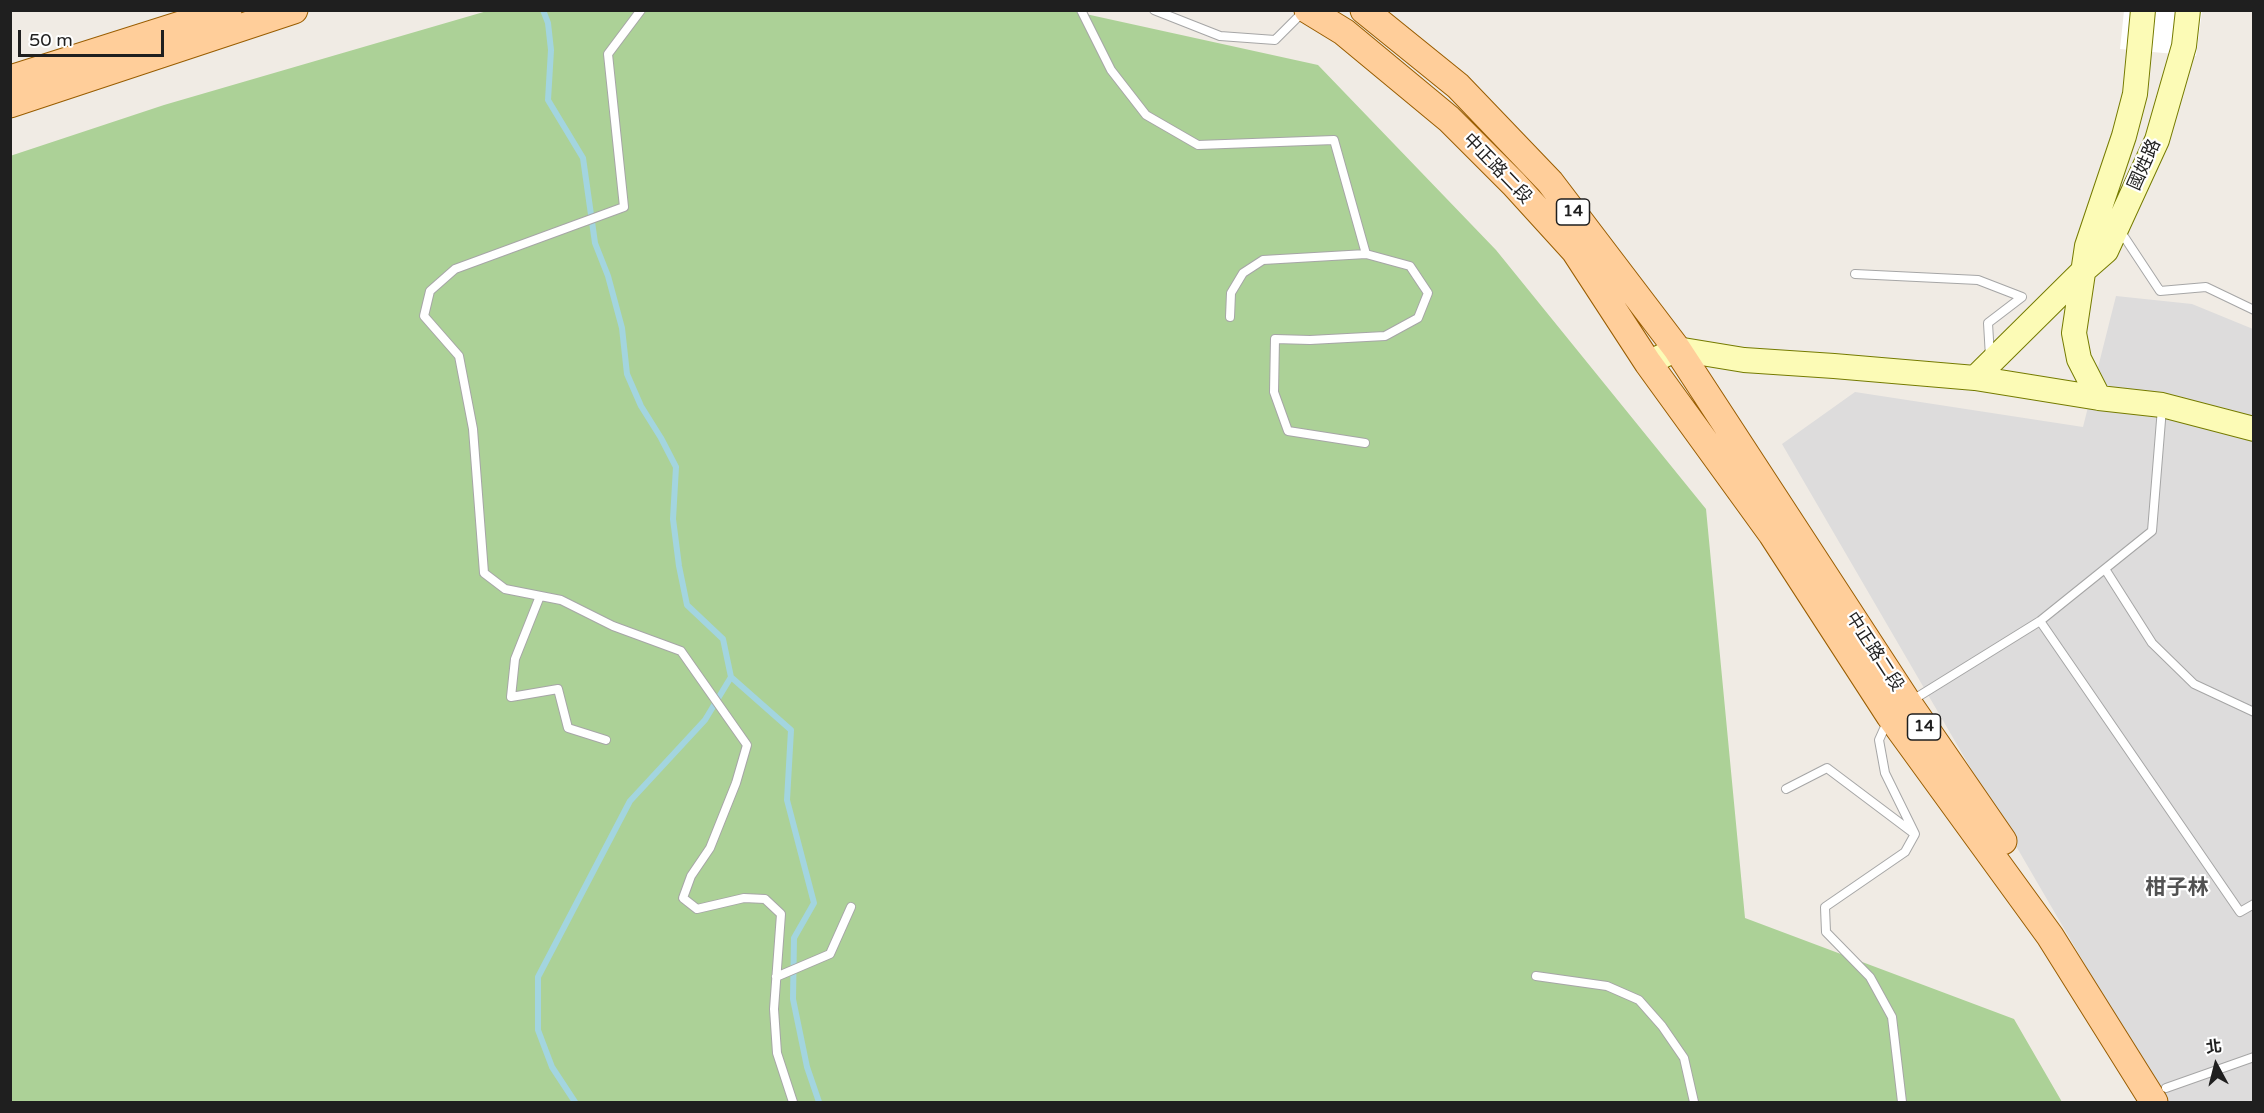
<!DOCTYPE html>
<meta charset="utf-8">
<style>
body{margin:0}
#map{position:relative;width:2264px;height:1113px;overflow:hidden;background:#f0ebe4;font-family:"Varela Round","Noto Sans TC",sans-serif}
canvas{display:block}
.frame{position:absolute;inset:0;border:12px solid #1f1f1f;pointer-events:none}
.north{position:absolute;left:2186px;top:1035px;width:60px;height:60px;-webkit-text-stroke:4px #fff;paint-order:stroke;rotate:353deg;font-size:16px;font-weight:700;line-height:24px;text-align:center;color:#1f1f1f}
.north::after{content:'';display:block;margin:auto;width:21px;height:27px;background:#1f1f1f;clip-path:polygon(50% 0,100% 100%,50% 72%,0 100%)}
.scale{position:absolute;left:18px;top:30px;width:146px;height:27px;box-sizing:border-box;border:3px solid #1f1f1f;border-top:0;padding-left:8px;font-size:18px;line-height:21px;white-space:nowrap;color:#1f1f1f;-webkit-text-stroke:4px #fff;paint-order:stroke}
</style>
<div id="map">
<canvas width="2264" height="1113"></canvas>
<div class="frame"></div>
<div class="north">北</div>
<div class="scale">50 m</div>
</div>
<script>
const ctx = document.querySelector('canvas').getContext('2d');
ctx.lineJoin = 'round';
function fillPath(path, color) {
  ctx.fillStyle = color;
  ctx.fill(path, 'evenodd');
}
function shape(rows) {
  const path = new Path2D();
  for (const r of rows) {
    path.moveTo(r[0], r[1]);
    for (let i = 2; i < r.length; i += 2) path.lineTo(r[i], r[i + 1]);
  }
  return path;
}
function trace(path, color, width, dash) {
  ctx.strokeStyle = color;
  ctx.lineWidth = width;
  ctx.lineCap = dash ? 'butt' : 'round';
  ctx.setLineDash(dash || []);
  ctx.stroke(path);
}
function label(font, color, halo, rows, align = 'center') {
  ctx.font = font + ' "Varela Round","Noto Sans TC",sans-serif';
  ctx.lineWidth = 4.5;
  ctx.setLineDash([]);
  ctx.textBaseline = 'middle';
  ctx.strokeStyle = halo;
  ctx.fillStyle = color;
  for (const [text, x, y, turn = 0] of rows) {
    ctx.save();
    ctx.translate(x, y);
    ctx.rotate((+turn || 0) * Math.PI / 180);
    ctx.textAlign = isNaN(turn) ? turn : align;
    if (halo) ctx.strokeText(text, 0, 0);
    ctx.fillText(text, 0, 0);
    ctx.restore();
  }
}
fillPath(shape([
 [2116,296,2192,304,2253,329,2253,1102,2165,1102,1782,444,1855,392,2083,427]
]), '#dddcdc');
fillPath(shape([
 [487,11,1072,11,1318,65,1496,250,1706,509,1745,918,2014,1019,2062,1102,11,1102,10,156,164,105]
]), '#acd197');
fillPath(shape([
 [2124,11,2202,11,2196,56,2120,49]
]), '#fff');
trace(shape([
 [543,10,548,23,551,50,548,100,583,158,595,243,608,276,622,328,627,374,641,406,661,438,676,467,673,519,679,566,687,605,723,639,731,677,791,730,787,800,814,903,794,938,793,999,807,1067,819,1102],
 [575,1102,552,1067,538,1030,538,977,630,801,705,720,731,677]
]), '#a3d5df', 6);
const lane = shape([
 [641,10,608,54,624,207,455,269,430,291,424,316,459,356,473,429,484,573,505,589,561,600,613,626,681,651,747,745,736,783,710,848,691,876,683,898,697,909,744,898,765,899,781,914,774,1009,777,1053,793,1102],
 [1081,10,1111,70,1146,115,1198,145,1334,140,1366,254,1410,266,1428,293,1418,318,1385,336,1310,340,1275,339,1274,392,1288,431,1365,443],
 [1154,10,1220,36,1275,40,1304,11],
 [2119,229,2160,291,2206,287,2254,310],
 [1855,274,1978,280,2022,297,1988,323,1990,357],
 [1230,317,1231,293,1243,273,1263,260,1366,254],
 [2105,569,2152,643,2194,684,2254,712],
 [540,596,515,659,511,697,558,689,568,728,606,740],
 [2040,621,2240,912,2254,904],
 [1911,701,2040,621,2152,531,2162,408],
 [1888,720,1879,740,1885,773,1915,834,1905,852,1825,907,1826,932,1870,977,1892,1017,1902,1102],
 [1786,789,1827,768,1912,832],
 [1536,976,1607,986,1639,1000,1662,1026,1684,1058,1694,1102],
 [776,977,830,954,851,907],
 [2166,1088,2254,1057]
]);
const secondary = shape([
 [1648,363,1677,349,1744,360,1834,366,1975,378,2099,398,2162,405,2254,429],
 [1975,378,2082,272,2106,251,2157,140,2184,46,2188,10],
 [2099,398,2079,359,2074,333,2087,246,2124,136,2135,94,2143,10]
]);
const primary = shape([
 [1308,10,1344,32,1449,119,1514,184,1575,251,1648,363,1772,534,1890,716,2050,936,2154,1102],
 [1364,10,1458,86,1550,182,1677,349,1908,703,2003,841],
 [10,79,228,10],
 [10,104,294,10]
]);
trace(lane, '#a6a6a6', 10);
trace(secondary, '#757b00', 26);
trace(primary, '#995d00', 29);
trace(lane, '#fff', 8);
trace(secondary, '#fcfbb6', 24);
trace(primary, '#ffce9a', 27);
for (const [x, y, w] of [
 [1573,212,33],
 [1924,727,33]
]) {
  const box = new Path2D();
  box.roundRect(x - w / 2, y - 13, w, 26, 4.5);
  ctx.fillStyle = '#fff';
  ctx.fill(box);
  trace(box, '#1f1f1f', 1.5);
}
label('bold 16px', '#1f1f1f', null, [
 ["14",1573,212],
 ["14",1924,727]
]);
label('18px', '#1f1f1f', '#fff', [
 ["國姓路",2145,165,-66],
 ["中正路二段",1497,169,46],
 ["中正路二段",1874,652,57]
]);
label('bold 21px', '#525252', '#fff', [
 ["柑子林",2177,888]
]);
</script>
